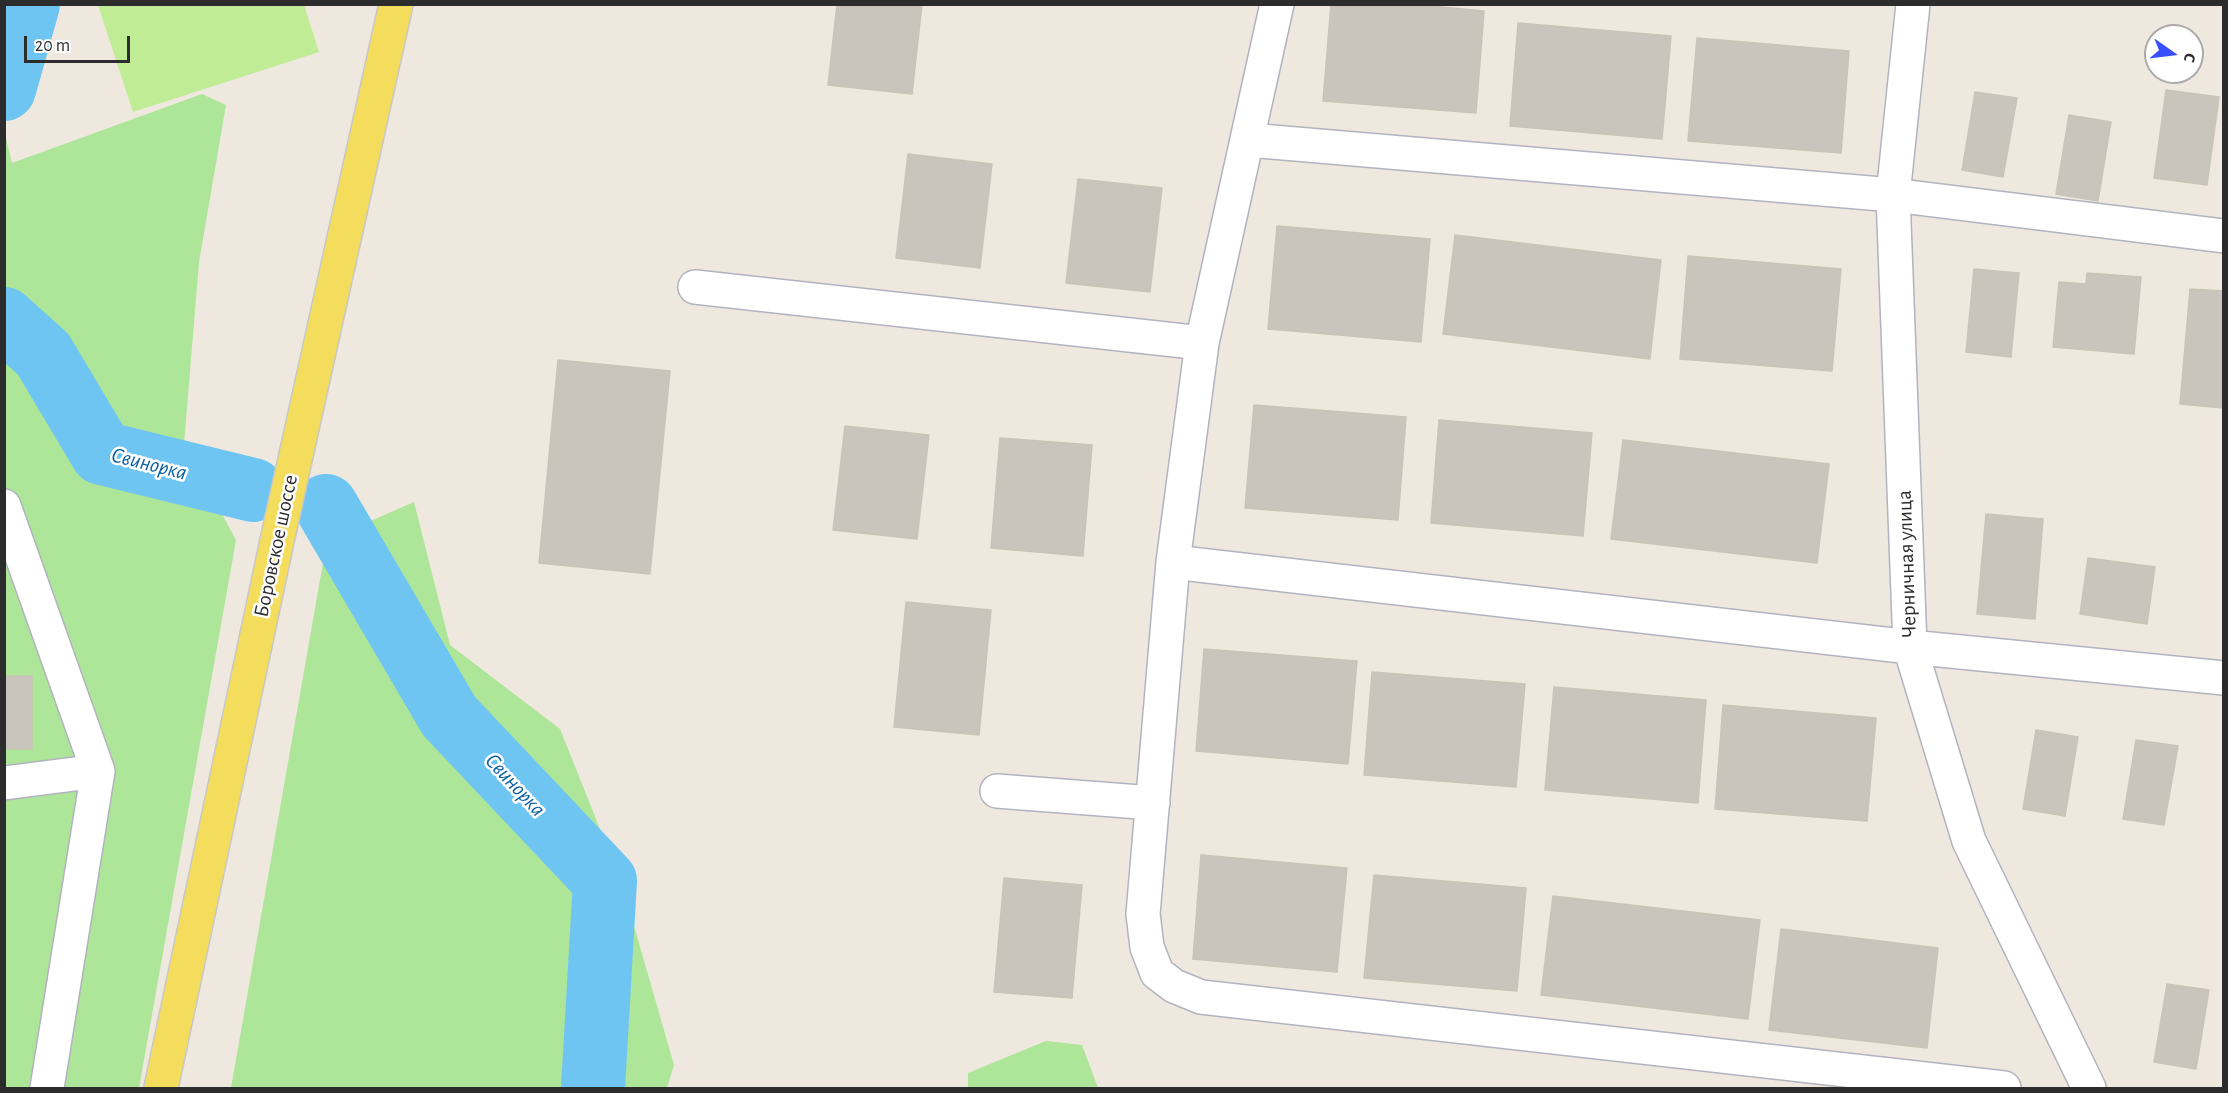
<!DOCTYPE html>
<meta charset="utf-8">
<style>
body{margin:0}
#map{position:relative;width:2228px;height:1093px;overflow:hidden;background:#eee8de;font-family:"Alegreya Sans",sans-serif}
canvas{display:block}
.frame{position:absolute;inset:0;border:6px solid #2c2c2c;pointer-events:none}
.north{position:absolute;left:2144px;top:24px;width:60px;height:60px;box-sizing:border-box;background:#fff;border:2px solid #ababab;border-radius:50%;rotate:104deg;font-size:16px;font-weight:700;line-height:24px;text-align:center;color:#2c2c2c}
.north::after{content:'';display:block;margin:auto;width:21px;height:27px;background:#3a50fe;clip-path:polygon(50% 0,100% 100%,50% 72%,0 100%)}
.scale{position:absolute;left:24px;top:36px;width:106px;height:27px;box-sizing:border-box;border:3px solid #2c2c2c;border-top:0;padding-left:8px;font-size:18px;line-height:21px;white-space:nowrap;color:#2c2c2c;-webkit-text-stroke:4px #fff;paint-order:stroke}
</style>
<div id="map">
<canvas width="2228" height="1093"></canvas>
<div class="frame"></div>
<div class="north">С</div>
<div class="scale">20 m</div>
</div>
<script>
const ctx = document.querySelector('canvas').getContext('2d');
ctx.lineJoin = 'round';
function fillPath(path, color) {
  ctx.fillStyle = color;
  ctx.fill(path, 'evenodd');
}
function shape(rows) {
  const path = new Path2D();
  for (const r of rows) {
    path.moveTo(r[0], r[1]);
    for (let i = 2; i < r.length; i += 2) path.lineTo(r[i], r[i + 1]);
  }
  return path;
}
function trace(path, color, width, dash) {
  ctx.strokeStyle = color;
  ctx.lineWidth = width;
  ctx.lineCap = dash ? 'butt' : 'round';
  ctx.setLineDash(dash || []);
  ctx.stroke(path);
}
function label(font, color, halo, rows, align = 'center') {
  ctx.font = font + ' "Alegreya Sans",sans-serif';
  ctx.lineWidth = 5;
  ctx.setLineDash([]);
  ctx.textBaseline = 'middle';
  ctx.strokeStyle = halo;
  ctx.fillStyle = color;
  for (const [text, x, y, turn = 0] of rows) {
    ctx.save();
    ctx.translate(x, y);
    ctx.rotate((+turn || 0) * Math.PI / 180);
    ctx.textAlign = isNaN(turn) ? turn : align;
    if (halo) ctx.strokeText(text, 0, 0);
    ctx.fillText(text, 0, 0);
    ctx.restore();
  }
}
fillPath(shape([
 [202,94,226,105,199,262,184,444,236,540,139,1088,5,1088,4,130,12,163],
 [414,502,450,645,560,729,622,884,674,1065,667,1088,231,1088,327,540],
 [1046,1041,1082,1045,1098,1088,968,1088,968,1073]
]), '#ade599');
fillPath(shape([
 [98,5,304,5,319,52,133,112]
]), '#c0ec95');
trace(shape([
 [4,89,28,4],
 [4,319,43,354,102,453,253,490],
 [326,506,449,716,605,881,593,1088]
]), '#6fc5f1', 64);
const building = shape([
 [837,4,922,4,912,94,828,85,837,4],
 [1331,4,1410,4,1484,11,1476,113,1323,101,1331,4],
 [1518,23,1671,36,1662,139,1510,126,1518,23],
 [1697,38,1849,51,1841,153,1688,141,1697,38],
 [2166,90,2219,97,2207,185,2154,178,2166,90],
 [1975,92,2017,98,2003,177,1962,170,1975,92],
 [2069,115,2111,122,2098,201,2056,194,2069,115],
 [908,154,992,164,980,268,896,258,908,154],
 [1078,179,1162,188,1150,292,1066,283,1078,179],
 [1277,226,1430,239,1421,342,1268,329,1277,226],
 [1455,235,1661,260,1650,359,1443,334,1455,235],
 [1688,256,1841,269,1832,371,1680,359,1688,256],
 [1974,269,2019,273,2011,357,1966,352,1974,269],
 [2087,273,2141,277,2134,354,2053,347,2059,282,2086,284,2087,273],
 [2190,289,2224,291,2224,408,2180,404,2190,289],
 [558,360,670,371,650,574,539,563,558,360],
 [1254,405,1406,417,1398,520,1245,508,1254,405],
 [1439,420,1592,433,1583,536,1431,523,1439,420],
 [845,426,929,435,917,539,833,530,845,426],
 [1000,438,1092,445,1083,556,991,548,1000,438],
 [1623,440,1829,464,1817,563,1611,539,1623,440],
 [1986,514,2043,519,2035,619,1977,614,1986,514],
 [2088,558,2155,567,2147,624,2080,614,2088,558],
 [906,602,991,610,979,735,894,727,906,602],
 [1204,649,1357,661,1348,764,1196,751,1204,649],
 [1372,672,1525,684,1516,787,1364,775,1372,672],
 [4,676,32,676,32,749,4,749,4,676],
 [1554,687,1706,700,1698,803,1545,790,1554,687],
 [1723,705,1876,718,1867,821,1715,809,1723,705],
 [2036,730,2078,737,2065,816,2023,809,2036,730],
 [2136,740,2178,746,2164,825,2123,819,2136,740],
 [1201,855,1347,868,1337,972,1193,959,1201,855],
 [1374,875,1526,888,1517,991,1364,978,1374,875],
 [1004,878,1082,885,1072,998,994,992,1004,878],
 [1553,896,1760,920,1748,1019,1541,995,1553,896],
 [1781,929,1938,948,1927,1048,1769,1030,1781,929],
 [2167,984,2209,990,2196,1069,2154,1062,2167,984]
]);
fillPath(building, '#c9c5bd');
trace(building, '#c9c4b7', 1.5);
const minor = shape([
 [1277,4,1202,343,1173,562,1143,914,1147,947,1157,973,1174,986,1201,997,2004,1088],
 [1913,4,1893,195,1910,647,1969,841,2089,1088],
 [1249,140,1893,195,2224,236],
 [695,287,1202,343],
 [4,506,98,771,47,1088],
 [1173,562,1910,647,2224,678],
 [4,783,98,771],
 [997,791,1153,803]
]);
const major = shape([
 [161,1088,277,541,396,4]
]);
trace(minor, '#b2b3bf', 36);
trace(major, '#c8c8c8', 36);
trace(minor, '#fff', 33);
trace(major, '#f4dc5c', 33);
label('21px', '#2c2c2c', '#fff', [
 ["Боровское шоссе",276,546,-78],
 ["Черничная улица",1907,564,-92]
]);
label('italic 22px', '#0a61a1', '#fff', [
 ["Свинорка",149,464,14],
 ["Свинорка",515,785,47]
]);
</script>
